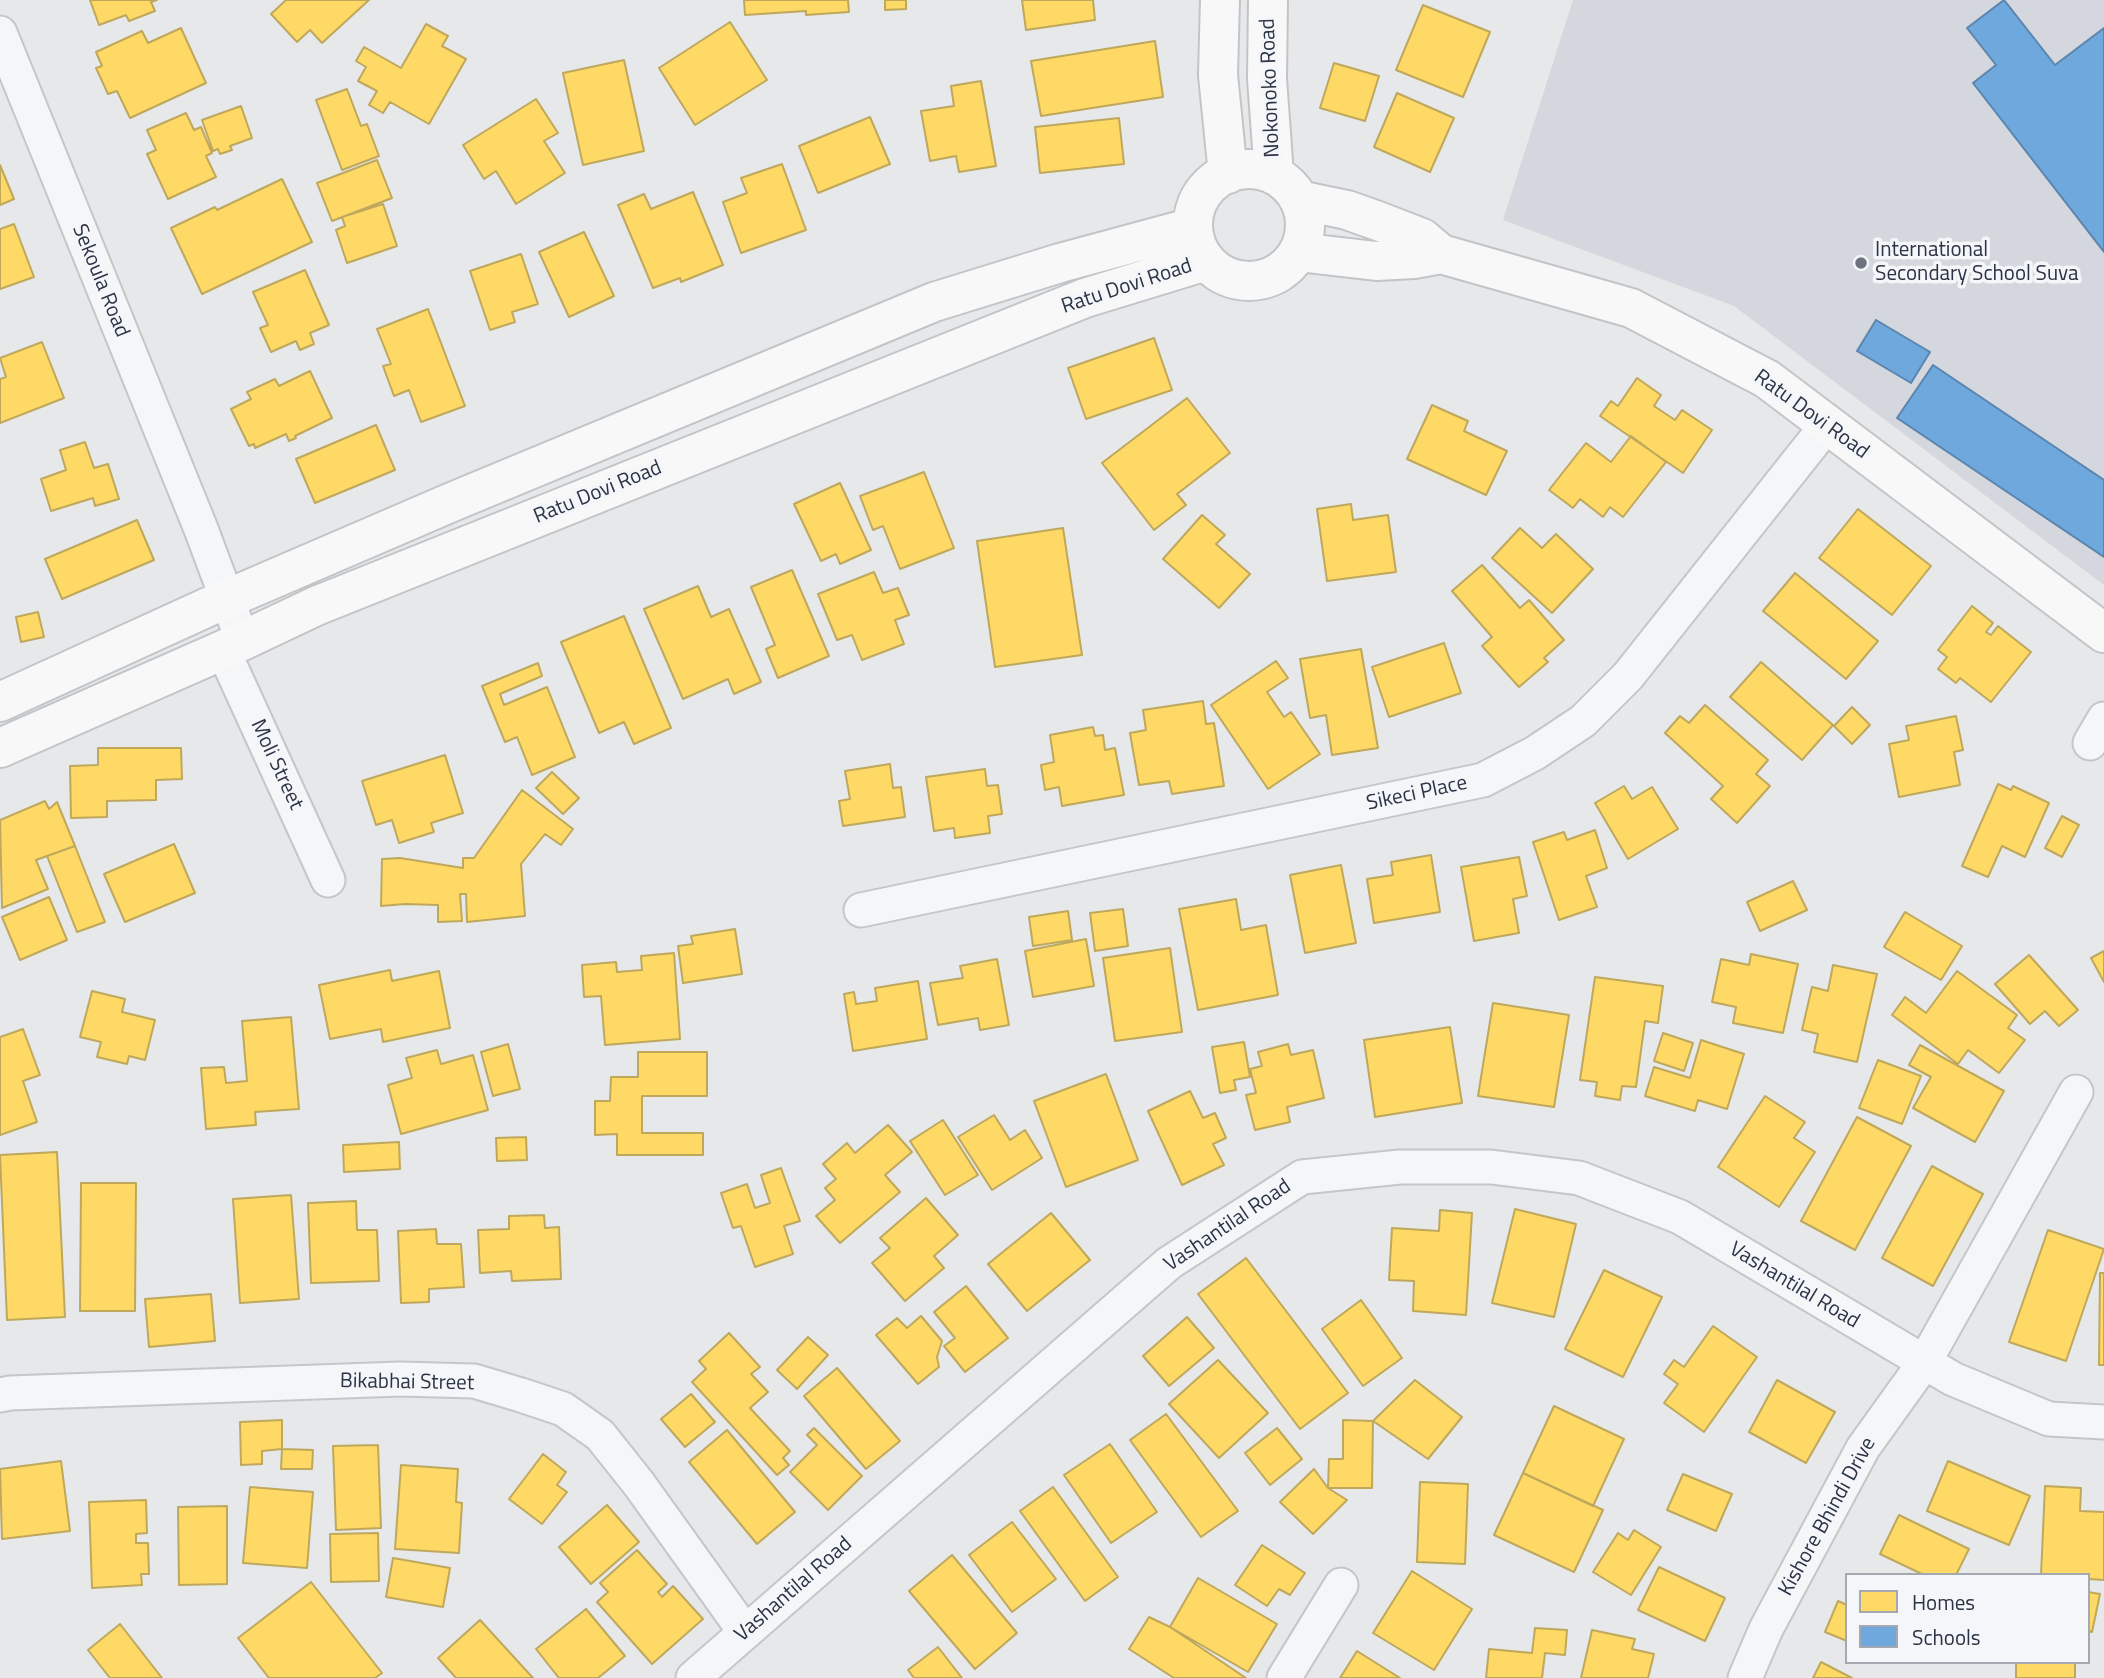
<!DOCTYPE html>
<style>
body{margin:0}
#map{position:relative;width:2104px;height:1678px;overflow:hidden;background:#e6e8ea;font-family:"Titillium Web",sans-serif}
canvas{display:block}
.legend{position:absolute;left:1845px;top:1573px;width:245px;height:91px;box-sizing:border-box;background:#f4f6f9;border:2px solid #a4a8b1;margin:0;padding:9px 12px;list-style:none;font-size:21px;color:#2b3445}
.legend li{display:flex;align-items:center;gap:14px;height:35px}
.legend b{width:35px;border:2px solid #a4a8b1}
</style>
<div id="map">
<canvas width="2104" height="1678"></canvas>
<ul class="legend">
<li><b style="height:19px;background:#ffd966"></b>Homes</li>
<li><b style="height:19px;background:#6fa8dc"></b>Schools</li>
</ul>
</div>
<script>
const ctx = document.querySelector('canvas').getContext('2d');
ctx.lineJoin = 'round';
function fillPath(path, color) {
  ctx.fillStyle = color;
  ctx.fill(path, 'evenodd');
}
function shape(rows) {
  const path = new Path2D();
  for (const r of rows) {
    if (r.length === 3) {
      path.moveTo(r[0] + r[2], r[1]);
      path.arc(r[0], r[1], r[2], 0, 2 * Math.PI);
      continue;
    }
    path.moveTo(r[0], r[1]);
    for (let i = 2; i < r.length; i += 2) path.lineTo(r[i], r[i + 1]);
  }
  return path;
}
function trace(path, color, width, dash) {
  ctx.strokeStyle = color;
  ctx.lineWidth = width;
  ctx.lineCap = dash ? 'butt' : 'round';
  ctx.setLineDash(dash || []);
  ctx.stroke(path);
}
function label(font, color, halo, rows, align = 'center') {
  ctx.font = font + ' "Titillium Web",sans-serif';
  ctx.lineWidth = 7;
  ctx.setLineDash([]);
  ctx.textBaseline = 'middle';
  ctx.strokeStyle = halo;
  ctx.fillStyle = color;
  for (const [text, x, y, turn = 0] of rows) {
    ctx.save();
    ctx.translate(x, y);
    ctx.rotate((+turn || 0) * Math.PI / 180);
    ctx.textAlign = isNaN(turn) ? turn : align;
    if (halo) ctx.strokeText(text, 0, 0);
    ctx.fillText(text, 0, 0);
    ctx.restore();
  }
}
fillPath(shape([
 [1573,0,2104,0,2104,585,1734,306,1503,220]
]), '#d4d7dd');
const homes = shape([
 [90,0,157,0,151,2,155,11,129,21,126,15,99,25,90,0],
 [286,0,369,0,322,43,310,30,297,42,271,14,286,0],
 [744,0,848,0,849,12,806,15,806,11,745,15,744,0],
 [885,0,906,0,906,9,885,10,885,0],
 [1022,0,1093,0,1095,20,1026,30,1022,0],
 [1423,5,1490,32,1463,97,1396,70,1423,5],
 [730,22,767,80,695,125,659,68,730,22],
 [426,24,448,36,442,46,466,59,429,124,390,102,383,113,369,105,377,91,358,81,366,67,356,61,364,47,401,68,426,24],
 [181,28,206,83,130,118,117,91,108,94,96,68,102,66,96,52,142,31,148,43,181,28],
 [1155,41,1163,97,1041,116,1031,61,1155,41],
 [624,60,644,151,583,165,563,73,624,60],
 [1334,63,1379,76,1365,121,1320,108,1334,63],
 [981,81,996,166,959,172,956,156,930,161,921,111,954,106,951,86,981,81],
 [347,89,361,126,367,124,379,156,342,170,316,100,347,89],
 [1397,93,1454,118,1430,172,1374,147,1397,93],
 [536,99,558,133,544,141,565,173,516,204,496,171,484,179,463,145,536,99],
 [241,106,252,138,230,146,232,150,220,154,218,149,213,151,202,120,241,106],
 [186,113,194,130,201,127,212,153,206,156,216,177,168,199,147,154,156,150,147,130,186,113],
 [870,117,890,164,818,193,799,146,870,117],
 [1119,118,1124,164,1040,173,1035,127,1119,118],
 [377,160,392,198,332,221,317,183,377,160],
 [782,164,806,230,741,253,723,202,747,193,741,178,782,164],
 [0,165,14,199,0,205,0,165],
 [282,179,312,242,202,294,171,228,215,207,217,210,282,179],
 [693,192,723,265,681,282,680,278,653,288,618,205,644,194,651,209,693,192],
 [383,204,397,246,347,263,336,230,345,226,342,217,383,204],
 [14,224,34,277,0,289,0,229,14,224],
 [584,232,614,296,569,317,539,252,584,232],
 [521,254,538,304,512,312,515,322,490,330,470,271,521,254],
 [305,270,329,325,310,333,314,344,300,350,296,341,271,352,260,328,268,325,253,292,305,270],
 [428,309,465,406,421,422,409,390,394,396,383,366,391,364,377,329,428,309],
 [1154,338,1172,390,1086,419,1068,368,1154,338],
 [42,342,64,398,0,423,0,379,6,377,0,358,42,342],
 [310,371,332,418,295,436,296,438,289,441,286,434,255,448,254,444,249,446,231,409,251,399,247,392,275,379,279,386,310,371],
 [1637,378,1661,395,1654,406,1675,420,1682,410,1712,430,1683,473,1600,416,1611,401,1618,406,1637,378],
 [1187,398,1230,453,1177,494,1186,505,1154,530,1102,463,1187,398],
 [1432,405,1468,421,1464,431,1507,451,1486,495,1407,459,1432,405],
 [376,425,395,470,315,503,296,459,376,425],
 [1631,436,1666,462,1623,517,1610,507,1603,517,1580,499,1573,508,1549,490,1586,443,1611,462,1631,436],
 [85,442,94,468,108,464,119,499,95,506,93,498,51,511,41,479,66,470,60,450,85,442],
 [924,472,954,548,900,569,883,526,873,530,860,496,924,472],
 [840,483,871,550,840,564,836,554,821,561,794,504,840,483],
 [1351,504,1353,520,1388,515,1396,572,1327,581,1317,509,1351,504],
 [1858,509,1931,566,1892,615,1819,558,1858,509],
 [1202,515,1225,535,1216,544,1250,574,1219,608,1163,559,1202,515],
 [137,520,154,560,62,599,45,559,137,520],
 [1063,528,1082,655,995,667,977,541,1063,528],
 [1520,528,1542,548,1556,534,1593,569,1552,613,1492,558,1520,528],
 [1482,565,1520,608,1529,600,1564,640,1544,658,1548,662,1519,687,1482,646,1492,637,1452,591,1482,565],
 [792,570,829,656,778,678,766,649,775,645,751,587,792,570],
 [874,572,883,593,898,588,909,615,895,620,904,644,862,660,852,635,837,640,818,594,874,572],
 [1795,573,1878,641,1846,679,1763,611,1795,573],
 [698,586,711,617,729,609,761,682,734,694,728,679,683,699,644,609,698,586],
 [1972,606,1993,623,1986,632,1991,635,1998,626,2031,652,1991,702,1960,678,1956,683,1938,669,1947,657,1938,650,1972,606],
 [38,612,44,637,21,642,16,617,38,612],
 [624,616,671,728,634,744,624,722,599,733,561,642,624,616],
 [1444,643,1461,693,1389,717,1372,667,1444,643],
 [1361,649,1378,748,1332,755,1326,715,1310,718,1300,659,1361,649],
 [1276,661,1288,678,1267,692,1284,717,1291,712,1320,754,1268,789,1211,705,1276,661],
 [1761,662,1833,725,1802,760,1730,697,1761,662],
 [538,663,542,676,500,694,504,705,547,687,575,757,532,775,517,737,505,742,482,686,538,663],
 [1203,701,1206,724,1214,723,1224,786,1172,794,1169,781,1139,785,1130,733,1146,730,1143,710,1203,701],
 [1705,705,1768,760,1756,774,1770,786,1737,823,1711,799,1723,786,1665,733,1680,716,1689,723,1705,705],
 [1852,707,1870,725,1852,744,1834,726,1852,707],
 [1956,716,1963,750,1954,752,1960,785,1899,797,1889,744,1909,740,1906,726,1956,716],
 [1093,727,1095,736,1103,735,1105,750,1115,748,1124,795,1062,806,1059,787,1045,790,1041,765,1054,762,1050,735,1093,727],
 [98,748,181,748,182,779,156,780,156,800,107,801,107,817,71,818,70,766,98,765,98,748],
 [445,755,463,813,431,823,434,832,399,843,392,820,376,825,362,781,445,755],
 [890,764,893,788,901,787,905,817,843,826,839,801,850,799,845,771,890,764],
 [985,769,987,786,998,785,1002,814,988,816,990,833,955,838,954,828,934,831,926,777,985,769],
 [552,772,579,798,563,814,536,788,552,772],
 [1998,784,2011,790,2013,786,2049,803,2025,857,2002,846,1988,877,1962,866,1998,784],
 [1624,786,1632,799,1652,787,1678,829,1628,859,1595,803,1624,786],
 [522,790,573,829,561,845,545,834,521,864,525,916,467,922,466,894,460,894,462,921,438,922,438,905,405,904,381,906,382,859,400,858,463,868,463,858,474,858,522,790],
 [45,801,49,809,57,802,75,846,36,860,48,889,2,908,0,820,45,801],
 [2062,816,2079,825,2062,857,2045,848,2062,816],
 [1595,830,1607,868,1586,876,1597,907,1559,920,1533,842,1564,832,1567,840,1595,830],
 [174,844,195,893,125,922,104,874,174,844],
 [75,846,105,922,77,932,47,856,75,846],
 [1431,855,1440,912,1374,923,1367,879,1393,875,1391,862,1431,855],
 [1519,857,1527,896,1513,899,1519,933,1474,941,1461,867,1519,857],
 [1341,865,1356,943,1305,953,1290,875,1341,865],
 [1793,881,1807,910,1760,931,1747,902,1793,881],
 [49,897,67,940,20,960,2,917,49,897],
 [1236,899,1241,930,1266,925,1278,995,1198,1010,1179,909,1236,899],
 [1123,909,1128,946,1095,951,1090,913,1123,909],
 [1068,911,1072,940,1033,946,1029,917,1068,911],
 [1905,912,1962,946,1941,980,1884,947,1905,912],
 [735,929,742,974,683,983,678,946,693,944,691,936,735,929],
 [1086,939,1094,986,1033,997,1025,951,1086,939],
 [1170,948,1182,1032,1115,1041,1103,958,1170,948],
 [2104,951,2104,982,2091,958,2104,951],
 [674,953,680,1039,605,1045,601,996,584,997,582,965,616,962,617,972,642,970,641,956,674,953],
 [1751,954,1798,964,1783,1033,1733,1023,1736,1007,1712,1002,1721,959,1749,965,1751,954],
 [2029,955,2078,1010,2059,1026,2045,1011,2030,1024,1995,984,2029,955],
 [997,959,1009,1025,980,1030,978,1018,938,1025,930,983,963,978,960,966,997,959],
 [1833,965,1877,974,1857,1062,1814,1052,1818,1034,1802,1030,1812,987,1828,991,1833,965],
 [390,970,392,981,439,971,450,1028,383,1042,381,1029,330,1039,319,985,390,970],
 [1957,971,2017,1015,2008,1028,2025,1040,1999,1073,1968,1050,1958,1064,1892,1015,1905,997,1926,1013,1957,971],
 [1595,977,1663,986,1658,1023,1645,1021,1636,1087,1622,1086,1620,1100,1595,1096,1597,1082,1580,1080,1595,977],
 [918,981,927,1039,853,1051,844,994,854,992,856,1004,877,1001,875,988,918,981],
 [92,991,125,999,122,1012,155,1020,145,1060,129,1056,127,1064,97,1057,101,1042,80,1037,92,991],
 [1493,1003,1569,1015,1554,1107,1478,1096,1493,1003],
 [291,1017,299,1109,255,1112,256,1125,206,1129,201,1068,224,1067,226,1083,247,1081,242,1021,291,1017],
 [1450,1027,1462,1103,1375,1117,1364,1040,1450,1027],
 [23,1029,40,1075,23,1081,37,1122,0,1135,0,1037,23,1029],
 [1663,1033,1693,1043,1684,1071,1654,1061,1663,1033],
 [1701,1040,1744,1054,1727,1109,1698,1100,1695,1111,1645,1096,1654,1067,1690,1078,1701,1040],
 [1244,1042,1250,1077,1234,1080,1236,1090,1220,1093,1212,1047,1244,1042],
 [508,1044,520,1089,493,1096,481,1052,508,1044],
 [1288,1044,1291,1055,1313,1050,1324,1098,1287,1107,1290,1122,1255,1130,1246,1095,1256,1093,1250,1069,1262,1066,1258,1052,1288,1044],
 [1920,1045,2004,1091,1975,1142,1913,1108,1931,1077,1909,1065,1920,1045],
 [437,1050,441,1064,473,1055,488,1110,401,1134,388,1085,412,1078,406,1058,437,1050],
 [638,1052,707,1052,707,1096,642,1096,642,1133,703,1133,703,1155,617,1155,617,1134,595,1135,595,1101,610,1101,611,1077,638,1077,638,1052],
 [1878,1060,1921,1076,1902,1124,1859,1108,1878,1060],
 [1106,1074,1138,1160,1066,1187,1034,1101,1106,1074],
 [1190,1091,1203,1118,1215,1113,1226,1138,1213,1144,1224,1165,1182,1185,1148,1111,1190,1091],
 [1765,1096,1805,1122,1794,1138,1815,1152,1779,1207,1718,1167,1765,1096],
 [994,1115,1010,1140,1025,1130,1042,1158,992,1190,958,1137,994,1115],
 [1857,1117,1911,1146,1855,1250,1801,1221,1857,1117],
 [943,1120,978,1175,945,1195,910,1141,943,1120],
 [888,1125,912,1152,885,1175,900,1192,840,1243,816,1216,835,1200,825,1188,836,1179,823,1164,847,1143,855,1153,888,1125],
 [526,1137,527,1160,497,1161,496,1138,526,1137],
 [399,1142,400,1169,344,1172,343,1145,399,1142],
 [57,1152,65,1317,7,1320,0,1155,57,1152],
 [1932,1166,1983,1194,1933,1286,1882,1258,1932,1166],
 [781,1168,800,1221,784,1226,793,1254,755,1267,741,1226,733,1228,721,1193,747,1184,755,1208,770,1203,761,1175,781,1168],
 [81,1183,136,1183,135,1311,80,1311,81,1183],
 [291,1195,299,1299,240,1303,233,1199,291,1195],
 [926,1198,958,1235,934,1256,944,1268,905,1301,872,1263,890,1248,880,1238,926,1198],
 [356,1201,357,1230,377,1230,379,1281,311,1283,308,1203,356,1201],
 [1515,1209,1576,1224,1554,1317,1492,1303,1515,1209],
 [1440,1210,1472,1213,1466,1315,1413,1311,1414,1281,1389,1280,1392,1228,1439,1231,1440,1210],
 [1051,1213,1090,1260,1027,1311,988,1264,1051,1213],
 [544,1215,545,1228,559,1227,561,1279,512,1281,511,1271,480,1273,478,1230,509,1229,509,1216,544,1215],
 [436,1229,437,1244,461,1244,464,1287,429,1289,429,1302,401,1303,398,1231,436,1229],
 [2048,1230,2104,1249,2066,1361,2009,1342,2048,1230],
 [1246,1258,1348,1393,1300,1429,1198,1294,1246,1258],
 [1604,1270,1662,1297,1623,1377,1565,1349,1604,1270],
 [2100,1273,2104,1273,2104,1365,2099,1365,2100,1273],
 [966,1286,1008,1338,965,1372,944,1346,955,1338,934,1312,966,1286],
 [211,1294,215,1341,149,1347,145,1299,211,1294],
 [1361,1300,1402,1358,1363,1386,1322,1329,1361,1300],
 [921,1316,942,1341,937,1357,939,1367,918,1384,876,1335,897,1318,907,1328,921,1316],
 [1187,1317,1214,1348,1169,1386,1143,1356,1187,1317],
 [1713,1326,1757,1357,1704,1432,1664,1403,1678,1384,1664,1374,1674,1360,1684,1367,1713,1326],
 [729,1333,760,1367,751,1374,768,1392,750,1408,790,1451,783,1458,789,1465,777,1475,692,1382,706,1369,699,1361,729,1333],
 [808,1337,828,1355,797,1389,777,1370,808,1337],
 [1218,1360,1268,1413,1219,1458,1169,1404,1218,1360],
 [837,1368,900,1441,866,1469,804,1396,837,1368],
 [1415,1380,1462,1417,1428,1459,1373,1421,1415,1380],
 [1777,1380,1835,1412,1806,1463,1749,1432,1777,1380],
 [691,1394,715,1422,685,1447,661,1419,691,1394],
 [1554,1406,1624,1439,1593,1506,1523,1473,1554,1406],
 [1166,1414,1238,1511,1201,1537,1130,1440,1166,1414],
 [282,1420,282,1449,262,1451,262,1464,241,1465,240,1422,282,1420],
 [1343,1420,1373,1421,1372,1488,1328,1488,1329,1459,1343,1459,1343,1420],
 [814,1428,862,1476,828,1510,790,1472,817,1445,807,1435,814,1428],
 [1277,1428,1302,1459,1270,1485,1245,1453,1277,1428],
 [727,1430,795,1512,757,1544,689,1462,727,1430],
 [1110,1444,1157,1512,1111,1543,1064,1475,1110,1444],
 [378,1445,381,1528,336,1530,333,1446,378,1445],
 [282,1449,313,1450,312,1469,281,1469,282,1449],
 [543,1454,566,1472,557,1485,567,1492,542,1524,509,1499,543,1454],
 [61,1461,70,1531,2,1539,0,1469,61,1461],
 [1948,1461,2030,1496,2009,1545,1927,1511,1948,1461],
 [401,1465,458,1469,456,1502,462,1503,459,1553,395,1549,401,1465],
 [1314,1469,1328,1488,1347,1500,1313,1534,1280,1502,1314,1469],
 [1523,1473,1603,1510,1574,1572,1494,1535,1523,1473],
 [1683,1474,1732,1494,1716,1531,1667,1510,1683,1474],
 [1420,1482,1468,1484,1465,1564,1417,1562,1420,1482],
 [2045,1486,2081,1488,2080,1511,2104,1512,2104,1580,2088,1579,2088,1575,2041,1575,2045,1486],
 [250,1487,313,1492,307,1568,243,1563,250,1487],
 [1053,1487,1118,1577,1085,1601,1020,1511,1053,1487],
 [146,1500,147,1533,136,1534,136,1543,148,1543,149,1574,141,1574,142,1585,92,1588,89,1502,146,1500],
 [607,1505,639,1542,591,1584,559,1547,607,1505],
 [227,1506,227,1584,179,1585,178,1507,227,1506],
 [1899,1515,1969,1549,1956,1575,1924,1575,1880,1554,1899,1515],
 [1012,1522,1056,1579,1012,1612,969,1555,1012,1522],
 [1634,1530,1661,1547,1631,1595,1593,1572,1618,1533,1628,1540,1634,1530],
 [378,1533,379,1581,331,1582,330,1534,378,1533],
 [1262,1545,1305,1573,1290,1595,1279,1589,1267,1606,1235,1585,1262,1545],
 [637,1550,667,1584,658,1592,662,1597,673,1586,703,1619,652,1664,597,1602,608,1592,600,1583,637,1550],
 [952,1555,1017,1633,975,1669,909,1591,952,1555],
 [393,1558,450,1568,443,1607,386,1597,393,1558],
 [1659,1567,1725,1598,1705,1641,1638,1610,1659,1567],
 [1412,1571,1472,1609,1434,1670,1373,1633,1412,1571],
 [1198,1578,1277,1624,1248,1672,1170,1627,1198,1578],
 [311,1582,382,1673,375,1678,269,1678,238,1638,311,1582],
 [2088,1592,2100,1594,2092,1632,2088,1631,2088,1592],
 [1838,1601,1847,1605,1847,1641,1825,1632,1838,1601],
 [586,1609,625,1656,598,1678,559,1678,536,1649,586,1609],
 [1149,1617,1170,1627,1246,1678,1174,1678,1129,1649,1149,1617],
 [480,1620,533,1678,456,1678,438,1658,480,1620],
 [120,1624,162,1678,110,1678,88,1650,120,1624],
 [1535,1628,1567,1630,1565,1655,1545,1653,1542,1678,1486,1678,1489,1649,1532,1653,1535,1628],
 [1592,1630,1635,1639,1632,1649,1654,1654,1648,1678,1581,1678,1592,1630],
 [938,1647,962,1678,914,1678,908,1670,938,1647],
 [1357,1651,1400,1678,1340,1678,1357,1651],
 [1821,1662,1852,1678,1813,1678,1821,1662],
 [2016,1662,2075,1662,2075,1678,2016,1678,2016,1662]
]);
fillPath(homes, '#ffd966');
trace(homes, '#bfa85c', 2);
const schools = shape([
 [2004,0,2055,65,2104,28,2104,252,1973,83,1996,65,1967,28,2004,0],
 [1876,320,1930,352,1911,383,1857,351,1876,320],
 [1933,365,2104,480,2104,557,1897,418,1933,365]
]);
fillPath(schools, '#6fa8dc');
trace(schools, '#5b85af', 2);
const minor = shape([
 [0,33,201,529,242,639],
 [223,650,328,880],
 [2090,743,2104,719],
 [861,910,1483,780,1535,753,1583,721,1628,676,1827,425],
 [0,1395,10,1393,400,1379,474,1381,521,1395,563,1409,600,1435,639,1484,745,1632],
 [693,1678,1169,1263,1302,1177,1400,1167,1491,1167,1579,1178,1680,1217,1953,1379,2049,1419,2104,1422],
 [1284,1678,1341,1585],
 [1745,1678,1766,1629,1863,1448,1924,1363,2076,1092]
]);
const major = shape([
 [1220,0,1218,75,1228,174],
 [1268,0,1267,79,1274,175],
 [1249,225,56],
 [1299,200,1347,210,1378,221,1422,238,1441,254,1631,308,1767,379,2104,633],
 [1298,252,1376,261,1414,259,1441,254],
 [0,702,208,607,452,502,934,302,1060,263,1193,227],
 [0,748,223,650,316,606,1085,298,1206,261]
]);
trace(minor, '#c4c6c8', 37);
trace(major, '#c2c5c8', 42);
trace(minor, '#f5f6f7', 33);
trace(major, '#f8f8f8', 38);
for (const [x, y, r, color] of [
 [1861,263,7,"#6c737f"]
]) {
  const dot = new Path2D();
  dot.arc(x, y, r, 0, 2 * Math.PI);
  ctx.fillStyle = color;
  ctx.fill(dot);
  trace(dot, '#f4f6f9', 2.5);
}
label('21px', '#2b3445', '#f4f6f9', [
 ["Nokonoko Road",1271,88,-92],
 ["Sekoula Road",100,281,68],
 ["Ratu Dovi Road",1127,287,-18],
 ["Ratu Dovi Road",1811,415,36],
 ["Ratu Dovi Road",598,493,-22],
 ["Moli Street",276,765,65],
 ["Sikeci Place",1417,794,-12],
 ["Vashantilal Road",1228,1226,-34],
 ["Vashantilal Road",1794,1286,31],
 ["Bikabhai Street",407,1383,1],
 ["Kishore Bhindi Drive",1828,1517,-61],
 ["Vashantilal Road",794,1590,-41]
]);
label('21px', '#2b3445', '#f4f6f9', [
 ["International",1875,251],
 ["Secondary School Suva",1875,275]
], 'left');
</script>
